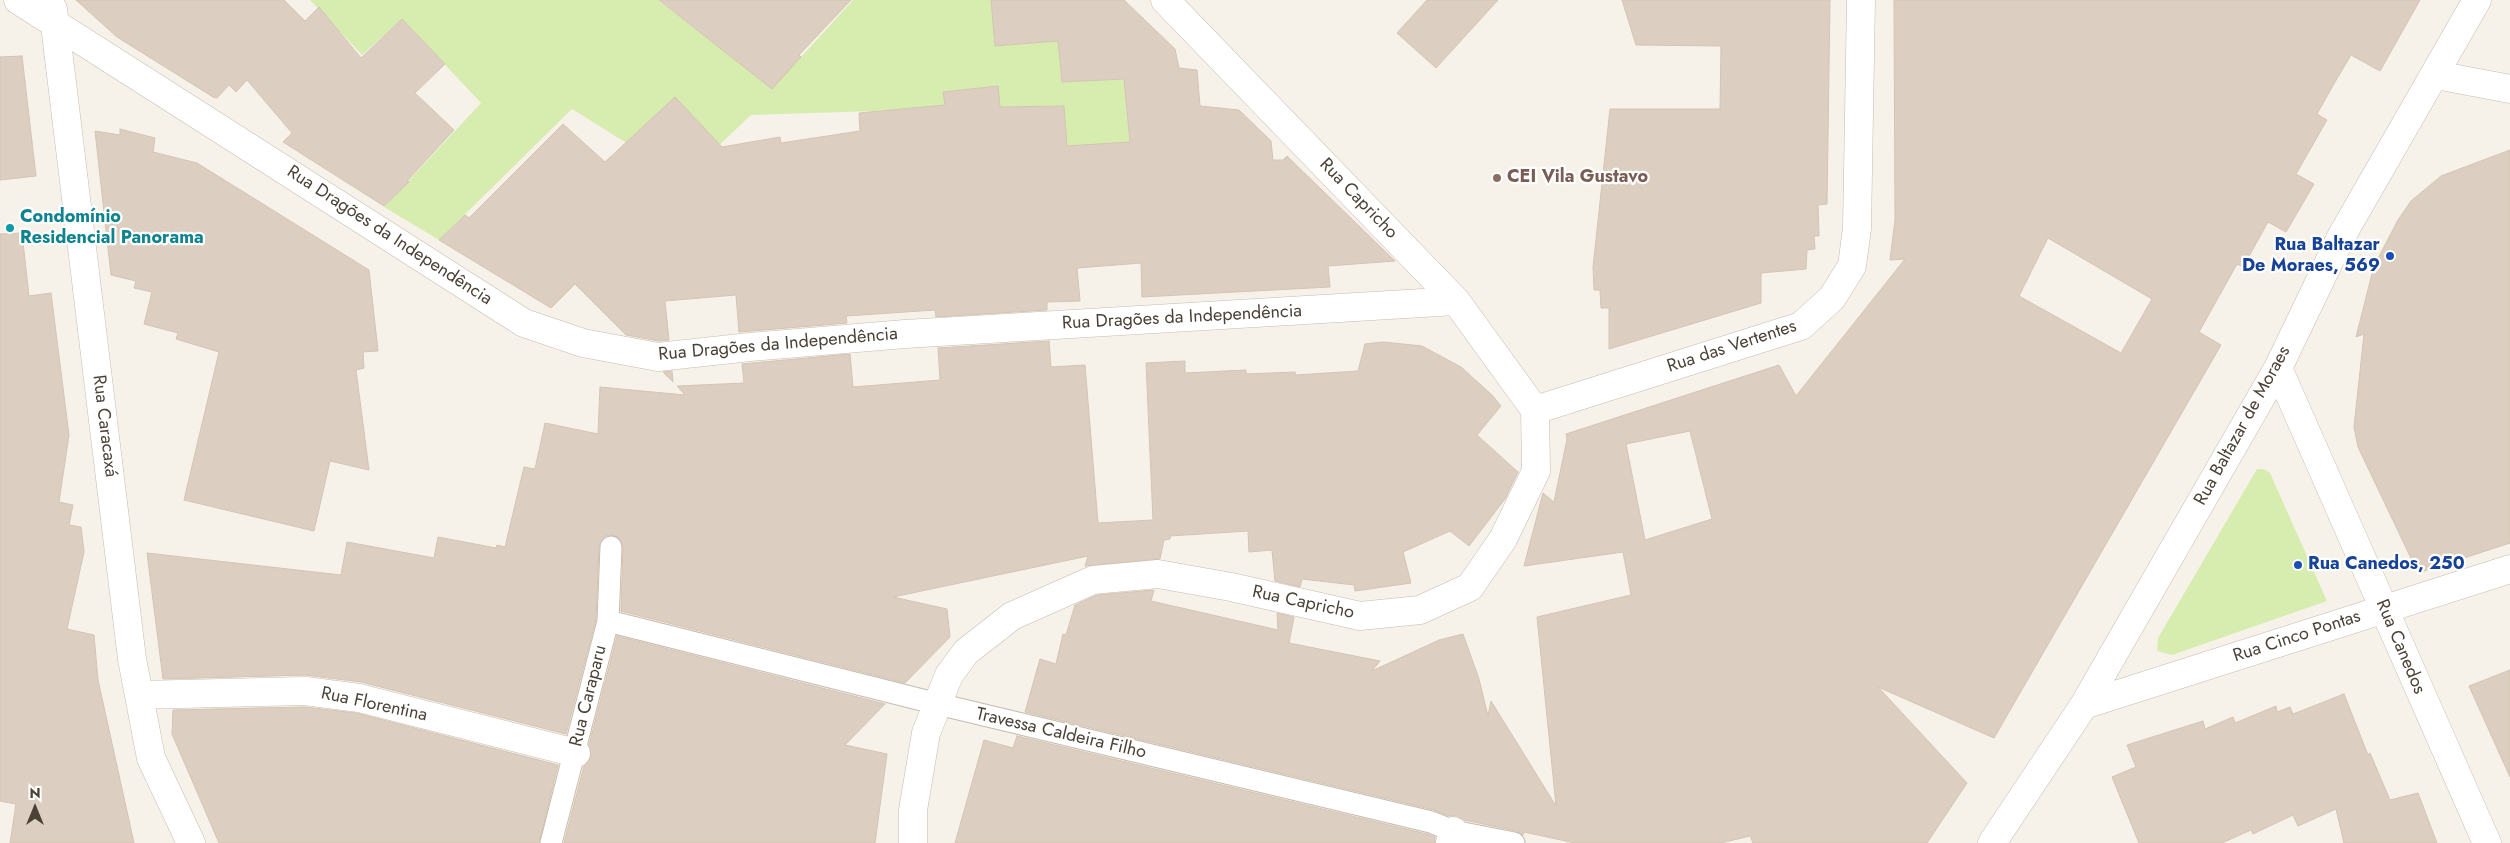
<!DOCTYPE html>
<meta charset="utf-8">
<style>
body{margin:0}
#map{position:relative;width:2510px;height:843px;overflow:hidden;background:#f6f2ea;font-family:Jost,sans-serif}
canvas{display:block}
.north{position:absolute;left:10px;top:783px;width:50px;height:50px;-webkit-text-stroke:4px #fff;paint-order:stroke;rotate:0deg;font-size:14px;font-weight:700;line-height:20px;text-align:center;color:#4b4237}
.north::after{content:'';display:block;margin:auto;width:18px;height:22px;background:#4b4237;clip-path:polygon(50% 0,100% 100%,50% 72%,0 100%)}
</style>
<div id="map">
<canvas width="2510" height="843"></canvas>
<div class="north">N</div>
</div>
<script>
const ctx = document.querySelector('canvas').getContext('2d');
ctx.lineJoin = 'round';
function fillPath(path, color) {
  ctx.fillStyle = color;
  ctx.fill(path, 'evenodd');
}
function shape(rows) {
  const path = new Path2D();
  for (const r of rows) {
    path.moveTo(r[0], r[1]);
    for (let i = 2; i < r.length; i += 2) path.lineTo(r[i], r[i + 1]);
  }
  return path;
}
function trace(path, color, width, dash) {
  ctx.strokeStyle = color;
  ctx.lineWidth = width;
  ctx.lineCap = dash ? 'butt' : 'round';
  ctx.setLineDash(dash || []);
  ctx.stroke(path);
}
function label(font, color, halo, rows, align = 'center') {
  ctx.font = font + ' Jost,sans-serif';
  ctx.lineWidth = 4.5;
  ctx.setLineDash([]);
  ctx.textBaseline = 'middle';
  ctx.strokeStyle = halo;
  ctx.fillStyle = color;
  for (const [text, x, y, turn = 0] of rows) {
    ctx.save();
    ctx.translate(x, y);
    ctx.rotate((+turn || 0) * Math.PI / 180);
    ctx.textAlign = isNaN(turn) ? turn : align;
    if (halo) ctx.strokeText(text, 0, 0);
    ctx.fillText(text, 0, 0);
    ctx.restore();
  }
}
fillPath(shape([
 [310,0,658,0,736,60,791,68,853,0,992,0,995,46,1058,41,1062,82,1125,79,1130,142,1067,147,1064,106,1000,107,997,86,944,92,945,106,876,111,751,115,671,191,641,152,572,109,439,240,384,207,481,103,402,19,362,55],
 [2257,469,2264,469,2270,473,2327,601,2172,655,2157,651,2158,638]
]), '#d7edb0');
const building = shape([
 [76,0,284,0,305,21,319,7,361,58,402,19,445,64,415,93,454,130,407,181,409,182,384,206,283,142,292,133,247,80,236,92,229,85,217,98,213,97,117,37,76,0],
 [659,0,851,0,799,55,801,57,772,89,659,0],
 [991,0,1124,0,1175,49,1179,68,1197,70,1200,106,1239,110,1271,141,1273,160,1283,160,1287,156,1395,261,1328,266,1330,287,1142,297,1141,263,1077,268,1080,301,1047,302,1047,310,936,317,935,310,846,316,847,323,739,332,736,295,665,301,669,340,659,341,626,335,575,284,551,308,439,240,465,215,469,218,563,124,605,162,675,97,722,147,780,137,781,143,860,131,859,113,945,105,943,92,998,86,1000,107,1064,106,1067,146,1130,142,1124,79,1062,82,1058,41,995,46,991,0],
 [1427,0,1498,0,1436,68,1397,33,1427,0],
 [1622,0,1830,0,1827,204,1818,205,1819,236,1814,236,1815,249,1807,250,1806,269,1761,273,1761,303,1609,349,1609,308,1601,308,1600,290,1594,290,1593,267,1610,109,1720,109,1721,46,1636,45,1622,0],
 [1894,0,2420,0,2380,71,2351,55,2335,82,2317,114,2327,120,2296,174,2314,184,2286,232,2268,222,2243,267,2237,264,2199,332,2221,345,1994,738,1878,687,1967,783,1927,843,1753,843,1750,836,1721,843,1575,843,1524,832,1523,835,1516,831,1464,820,1457,816,1449,816,1434,810,1025,712,1040,659,1056,664,1063,634,1066,635,1075,605,1097,595,1154,590,1151,601,1278,630,1277,613,1294,617,1289,643,1380,661,1372,671,1439,640,1463,634,1479,679,1488,716,1491,701,1556,806,1537,617,1631,595,1623,552,1524,566,1543,493,1554,502,1567,439,1566,434,1779,365,1796,396,1905,259,1890,260,1895,220,1894,0],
 [2048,238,2152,299,2121,353,2019,296,2048,238],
 [1690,431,1712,519,1645,540,1626,444,1690,431],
 [22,56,36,176,0,180,0,57,22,56],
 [120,129,155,138,153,152,197,163,369,270,378,351,363,352,364,368,356,370,369,470,330,461,314,531,184,500,219,352,176,339,178,333,144,324,152,292,134,288,136,281,111,275,95,131,120,135,120,129],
 [2510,150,2510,543,2418,573,2358,447,2354,427,2364,334,2356,337,2374,266,2398,220,2411,201,2441,176,2510,150],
 [22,233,29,296,51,293,69,435,59,502,73,505,69,525,81,527,84,552,67,629,94,635,98,680,134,843,10,843,16,804,0,801,0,234,22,233],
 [1049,341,1051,367,1085,365,1098,523,1153,520,1146,363,1185,361,1185,373,1246,370,1246,374,1295,372,1296,375,1358,371,1365,344,1383,342,1422,346,1461,367,1492,395,1501,406,1477,435,1518,472,1505,499,1469,546,1450,531,1403,552,1411,583,1355,591,1354,585,1302,579,1300,587,1275,581,1272,550,1249,552,1248,531,1170,536,1170,539,1164,540,1160,559,1085,566,1088,556,893,597,947,609,950,637,905,683,621,611,623,547,618,537,611,535,605,536,599,546,596,619,566,734,361,682,305,675,163,679,147,553,341,575,347,542,434,558,438,537,496,548,497,545,505,547,524,467,535,469,545,423,598,434,600,387,685,395,677,386,744,383,742,364,850,354,853,387,940,380,938,348,1049,341],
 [672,371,673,382,663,372,672,371],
 [617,636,885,704,845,745,887,754,875,843,564,843,584,766,591,757,589,745,617,636],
 [2510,670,2510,777,2469,686,2510,670],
 [2344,694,2368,755,2370,753,2390,800,2418,793,2437,843,2344,843,2336,809,2298,826,2293,815,2253,834,2251,830,2222,843,2139,843,2112,777,2136,767,2127,745,2203,721,2205,729,2233,717,2235,723,2276,706,2277,712,2290,707,2293,714,2344,694],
 [304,707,356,713,558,765,539,843,219,843,172,734,173,710,304,707],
 [1017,736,1427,834,1435,837,1435,843,955,843,984,740,1013,748,1017,736]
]);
fillPath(building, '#dccfc2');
trace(building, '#d4c3b1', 1);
const lane = shape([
 [608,621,938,704,1431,822,1453,831,1514,843],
 [551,843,608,621,611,547]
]);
const street = shape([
 [18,0,524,323,583,343,658,357,750,347,905,334,1456,301],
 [53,9,132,659,151,758,191,843],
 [2436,75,2510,89],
 [2278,368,2487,843],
 [1535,410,1801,326,1832,298,1852,266,1857,228,1861,0],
 [139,695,305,691,359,698,576,753],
 [2084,705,2510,569],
 [913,843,913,810,926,733,949,675,966,652,1012,616,1093,580,1158,574,1231,587,1360,616,1420,610,1470,587,1503,539,1536,471,1535,410,1456,301,1165,0],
 [1450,843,1453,831],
 [1992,843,2084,705,2278,368,2341,237,2477,0]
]);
trace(lane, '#c6bbaf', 23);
trace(street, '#c6bbaf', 29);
trace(lane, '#fff', 21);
trace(street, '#fff', 28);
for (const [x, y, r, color] of [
 [1497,178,5,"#8d6e63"],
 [10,228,5,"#0f9aa8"],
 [2390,256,5,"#1a4fb4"],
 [2298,565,5,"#1a4fb4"]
]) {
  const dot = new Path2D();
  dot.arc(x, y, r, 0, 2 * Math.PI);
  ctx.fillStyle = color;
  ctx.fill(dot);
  trace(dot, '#fff', 2);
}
label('bold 18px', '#785e54', '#fff', [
 ["CEI Vila Gustavo",1507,178]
], 'left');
label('18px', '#4b4237', '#fff', [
 ["Rua Capricho",1358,199,46],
 ["Rua Dragões da Independência",389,236,33],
 ["Rua Dragões da Independência",1182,318,-3],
 ["Rua Dragões da Independência",778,345,-5],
 ["Rua das Vertentes",1732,347,-18],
 ["Rua Caracaxá",104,426,83],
 ["Rua Baltazar de Moraes",2243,426,-61],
 ["Rua Capricho",1303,603,12],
 ["Rua Cinco Pontas",2297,637,-18],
 ["Rua Canedos",2400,647,67],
 ["Rua Caraparu",589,696,-76],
 ["Rua Florentina",374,705,12],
 ["Travessa Caldeira Filho",1061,734,13]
]);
label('bold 18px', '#0d838f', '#fff', [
 ["Condomínio",20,218],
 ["Residencial Panorama",20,239]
], 'left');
label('bold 18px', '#164399', '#fff', [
 ["Rua Baltazar",2380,246],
 ["De Moraes, 569",2380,267],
 ["Rua Canedos, 250",2308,565,"left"]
], 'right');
</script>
